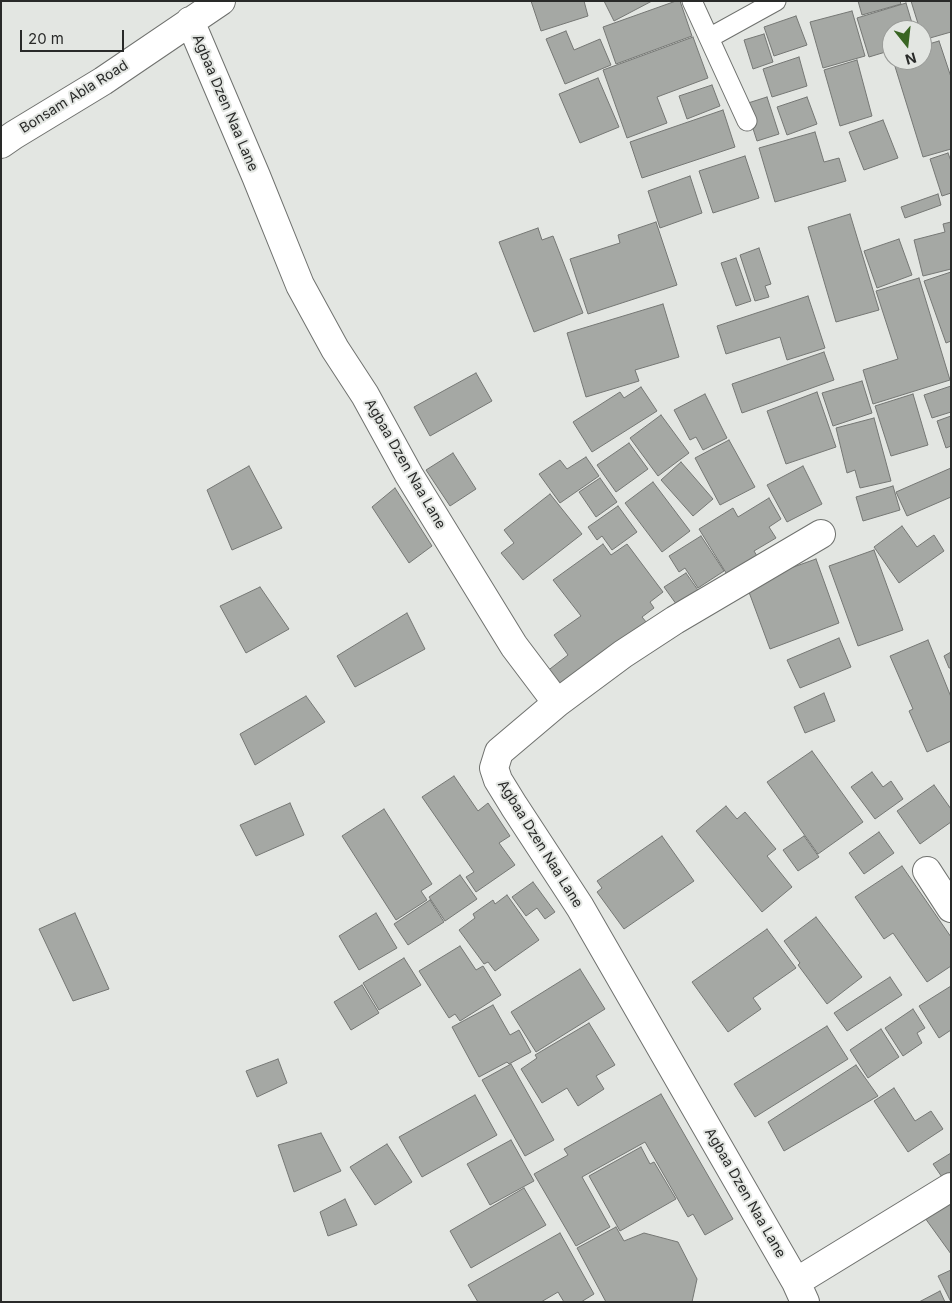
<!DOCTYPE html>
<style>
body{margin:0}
#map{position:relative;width:952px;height:1303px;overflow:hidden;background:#e3e6e2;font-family:Inter,sans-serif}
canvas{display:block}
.frame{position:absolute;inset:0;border:2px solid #292a29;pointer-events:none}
.north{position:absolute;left:882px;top:20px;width:50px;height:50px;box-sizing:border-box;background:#e3e6e2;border:1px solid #999b98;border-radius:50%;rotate:164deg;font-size:14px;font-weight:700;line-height:20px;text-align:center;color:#292a29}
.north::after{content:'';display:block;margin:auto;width:18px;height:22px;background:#396523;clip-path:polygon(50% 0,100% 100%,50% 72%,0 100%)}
.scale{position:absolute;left:20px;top:30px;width:104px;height:22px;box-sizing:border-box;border:2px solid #292a29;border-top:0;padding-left:6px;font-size:15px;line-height:18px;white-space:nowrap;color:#292a29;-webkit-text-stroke:4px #e3e6e2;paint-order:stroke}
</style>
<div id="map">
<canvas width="952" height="1303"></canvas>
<div class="frame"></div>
<div class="north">N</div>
<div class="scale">20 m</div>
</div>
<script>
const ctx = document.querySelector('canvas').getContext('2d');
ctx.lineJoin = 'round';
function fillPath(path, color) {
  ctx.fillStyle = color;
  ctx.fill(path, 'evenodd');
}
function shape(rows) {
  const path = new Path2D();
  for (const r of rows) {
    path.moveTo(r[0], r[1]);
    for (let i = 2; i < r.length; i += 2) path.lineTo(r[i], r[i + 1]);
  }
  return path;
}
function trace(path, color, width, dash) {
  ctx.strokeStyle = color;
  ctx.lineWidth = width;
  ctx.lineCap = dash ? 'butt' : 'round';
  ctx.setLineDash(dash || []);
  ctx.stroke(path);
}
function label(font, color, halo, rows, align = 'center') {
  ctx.font = font + ' Inter,sans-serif';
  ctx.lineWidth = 4;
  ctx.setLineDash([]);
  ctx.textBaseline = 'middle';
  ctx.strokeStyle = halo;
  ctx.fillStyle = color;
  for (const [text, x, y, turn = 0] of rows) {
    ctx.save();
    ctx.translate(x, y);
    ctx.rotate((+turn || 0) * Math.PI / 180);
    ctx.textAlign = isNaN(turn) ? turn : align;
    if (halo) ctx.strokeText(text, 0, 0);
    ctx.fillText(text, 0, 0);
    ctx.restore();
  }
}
const building = shape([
 [531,1,584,1,588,16,541,31,531,1],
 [604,1,652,1,614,21,604,1],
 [676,1,680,1,692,36,616,64,603,27,676,1],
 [858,1,900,1,901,4,862,15,858,1],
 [911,1,951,1,951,32,923,40,922,30,920,30,911,1],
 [906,3,912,23,905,25,907,30,892,30,892,50,869,57,857,18,906,3],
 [852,11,865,56,823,68,810,22,852,11],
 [796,16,807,45,774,56,764,27,796,16],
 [566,31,574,50,600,39,611,65,565,84,546,39,566,31],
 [764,34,773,62,753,69,744,40,764,34],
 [693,37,708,78,657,97,667,123,627,138,603,70,693,37],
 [939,41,951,77,951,149,923,157,893,60,922,60,922,46,939,41],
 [799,57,807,86,772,97,763,69,799,57],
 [857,60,872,116,840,126,824,70,857,60],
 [598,78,619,127,580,143,559,94,598,78],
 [712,85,720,106,687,119,679,96,712,85],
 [767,97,779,134,757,141,745,104,767,97],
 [807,97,817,124,787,135,777,107,807,97],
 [723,110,735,147,642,178,630,142,723,110],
 [883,120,898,158,864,170,849,132,883,120],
 [815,132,824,162,839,158,846,181,775,202,759,148,815,132],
 [948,153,951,161,951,193,942,196,930,159,948,153],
 [745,156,759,198,713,213,699,171,745,156],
 [690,176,702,213,660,228,648,191,690,176],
 [938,194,941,205,905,218,901,207,938,194],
 [850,214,879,310,836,322,808,227,850,214],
 [656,222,677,285,588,314,570,259,620,243,618,235,656,222],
 [951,222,951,269,923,276,914,240,945,232,943,224,951,222],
 [538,228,542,240,553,236,583,313,534,332,499,242,538,228],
 [899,239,912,275,877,288,864,251,899,239],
 [759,248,771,284,765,286,769,297,755,301,740,255,759,248],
 [736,258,751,301,736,306,721,263,736,258],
 [951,272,951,341,946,343,924,281,951,272],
 [919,278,950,380,873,404,863,370,898,359,876,291,919,278],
 [808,296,825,348,787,360,780,337,726,354,717,326,808,296],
 [663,304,679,357,635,370,639,381,586,397,567,333,663,304],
 [824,352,834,380,742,413,732,384,824,352],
 [476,373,492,401,430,436,414,407,476,373],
 [862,381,872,413,833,426,822,393,862,381],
 [951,386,951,412,932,418,924,395,951,386],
 [641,387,657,411,592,452,573,422,620,392,624,398,641,387],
 [817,392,836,447,786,464,767,411,817,392],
 [705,394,727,438,703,450,696,437,690,440,674,410,705,394],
 [913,394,928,445,891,456,875,406,913,394],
 [661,415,689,453,658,476,630,438,661,415],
 [951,416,951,446,946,448,937,421,951,416],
 [874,418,891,481,860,488,855,470,847,473,836,428,874,418],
 [729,440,755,487,720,505,695,458,729,440],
 [629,443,648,469,616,492,597,465,629,443],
 [453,453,476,489,450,506,426,470,453,453],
 [586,457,599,476,560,503,539,474,560,460,567,469,586,457],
 [681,462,713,499,693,516,661,480,681,462],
 [249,466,282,528,232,550,207,490,249,466],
 [803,466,822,504,787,522,767,485,803,466],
 [951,468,951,497,907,516,896,492,951,468],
 [600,478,617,502,596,517,579,492,600,478],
 [653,482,690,531,662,552,625,503,653,482],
 [893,486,900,510,863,521,856,497,893,486],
 [395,488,432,546,409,563,372,507,395,488],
 [550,494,582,534,523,580,501,553,514,543,504,530,550,494],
 [769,498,781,519,769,527,776,538,754,551,761,563,731,581,699,529,733,508,738,517,769,498],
 [618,506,637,532,612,550,602,536,597,540,588,527,618,506],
 [902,526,917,547,934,535,944,551,899,583,874,547,902,526],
 [701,536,724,571,698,588,685,568,679,572,669,556,701,536],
 [603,544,611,555,627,544,663,592,650,602,654,608,642,617,651,628,562,693,546,672,568,655,554,635,581,616,553,580,603,544],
 [874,550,903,630,858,646,829,566,874,550],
 [816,559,839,623,770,649,746,584,816,559],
 [686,573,700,593,679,608,664,587,686,573],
 [260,587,289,629,246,653,220,606,260,587],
 [407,613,425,649,355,687,337,656,407,613],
 [839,638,851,667,800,688,787,660,839,638],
 [928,640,951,697,951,741,927,752,909,711,913,709,890,656,928,640],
 [951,652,951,668,949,668,944,656,951,652],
 [824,693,835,721,805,733,794,707,824,693],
 [306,696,325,722,255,765,240,734,306,696],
 [812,751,863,822,818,854,767,782,812,751],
 [872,772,883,787,891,781,903,799,875,819,851,787,872,772],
 [454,776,478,811,488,803,510,836,499,843,515,865,476,892,466,877,474,872,422,797,454,776],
 [934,785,951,809,951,822,920,844,897,811,934,785],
 [290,803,304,835,256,856,240,825,290,803],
 [726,806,737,819,745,812,776,849,767,856,792,887,762,912,696,831,726,806],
 [384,809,432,884,421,891,427,900,396,920,342,836,384,809],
 [879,832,894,853,864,874,849,853,879,832],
 [662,836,694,881,624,929,597,892,602,888,597,881,662,836],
 [804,836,819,857,798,871,783,850,804,836],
 [902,866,951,937,951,966,927,982,893,933,884,939,855,897,902,866],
 [460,875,477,899,445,921,429,897,460,875],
 [533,882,555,912,545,919,537,908,526,916,512,897,533,882],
 [507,895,539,940,495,971,488,962,484,964,459,930,475,918,473,914,493,900,495,904,507,895],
 [430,900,444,922,408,945,394,924,430,900],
 [75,913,109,989,73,1001,39,929,75,913],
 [376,913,397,948,359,970,339,936,376,913],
 [816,917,862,977,827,1004,798,965,800,963,784,941,816,917],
 [767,929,796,968,753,998,761,1009,728,1032,692,982,767,929],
 [460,946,476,970,483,966,501,995,460,1021,455,1014,449,1018,419,971,460,946],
 [404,958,421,985,379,1010,363,983,404,958],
 [580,969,605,1009,536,1052,511,1012,580,969],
 [890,977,902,995,847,1031,834,1013,890,977],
 [362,985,379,1013,351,1030,334,1002,362,985],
 [951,986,951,1030,939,1038,919,1006,951,986],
 [493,1005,510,1035,519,1030,531,1052,509,1064,507,1062,479,1077,452,1027,493,1005],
 [913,1009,925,1028,917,1033,922,1043,903,1056,885,1028,913,1009],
 [589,1023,615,1065,596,1076,604,1089,578,1106,567,1088,542,1103,521,1069,537,1058,535,1055,589,1023],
 [827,1026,848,1059,755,1117,734,1084,827,1026],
 [881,1029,899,1057,868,1078,850,1050,881,1029],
 [278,1059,287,1083,257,1097,246,1071,278,1059],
 [511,1064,554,1140,525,1156,482,1080,511,1064],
 [856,1065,878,1096,784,1151,768,1122,856,1065],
 [894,1088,915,1121,931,1111,943,1129,908,1152,874,1101,894,1088],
 [661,1094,733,1219,705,1235,693,1214,688,1217,645,1142,582,1177,610,1227,576,1246,534,1174,568,1155,564,1149,661,1094],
 [475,1095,497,1135,422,1177,399,1137,475,1095],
 [321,1133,341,1171,294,1192,278,1145,321,1133],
 [511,1140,534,1181,490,1205,467,1164,511,1140],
 [387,1144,412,1182,375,1205,350,1167,387,1144],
 [641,1147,650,1164,654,1162,676,1199,620,1231,589,1176,641,1147],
 [951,1153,951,1176,944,1180,933,1164,951,1153],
 [524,1188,546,1225,471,1268,450,1231,524,1188],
 [345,1199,357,1225,328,1236,320,1212,345,1199],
 [951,1200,951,1254,925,1218,951,1200],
 [616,1227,624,1241,644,1233,678,1242,697,1279,692,1302,606,1302,577,1248,616,1227],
 [560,1233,594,1294,581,1302,564,1302,558,1292,541,1302,478,1302,468,1285,560,1233],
 [951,1270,951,1302,938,1276,951,1270],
 [940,1291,945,1302,919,1302,940,1291]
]);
fillPath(building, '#a5a8a4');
trace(building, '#757774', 1);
const lane = shape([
 [692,1,747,121],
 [709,38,776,1]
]);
const street = shape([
 [190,21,256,176,300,285,335,349,365,395,409,475,514,646,557,703],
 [1,144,14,135,103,81,221,1],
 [927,871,951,908],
 [796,1282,951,1187],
 [805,1302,796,1282,580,907,514,806,498,780,494,768,499,752,557,703,623,654,675,620,821,534]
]);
trace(lane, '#6f716e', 21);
trace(street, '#6f716e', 30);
trace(lane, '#fff', 19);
trace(street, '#fff', 28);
label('14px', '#292a29', '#e3e6e2', [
 ["Bonsam Abla Road",74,97,-32],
 ["Agbaa Dzen Naa Lane",225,103,67],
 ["Agbaa Dzen Naa Lane",405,464,60],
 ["Agbaa Dzen Naa Lane",540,844,58],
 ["Agbaa Dzen Naa Lane",745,1193,60]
]);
</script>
